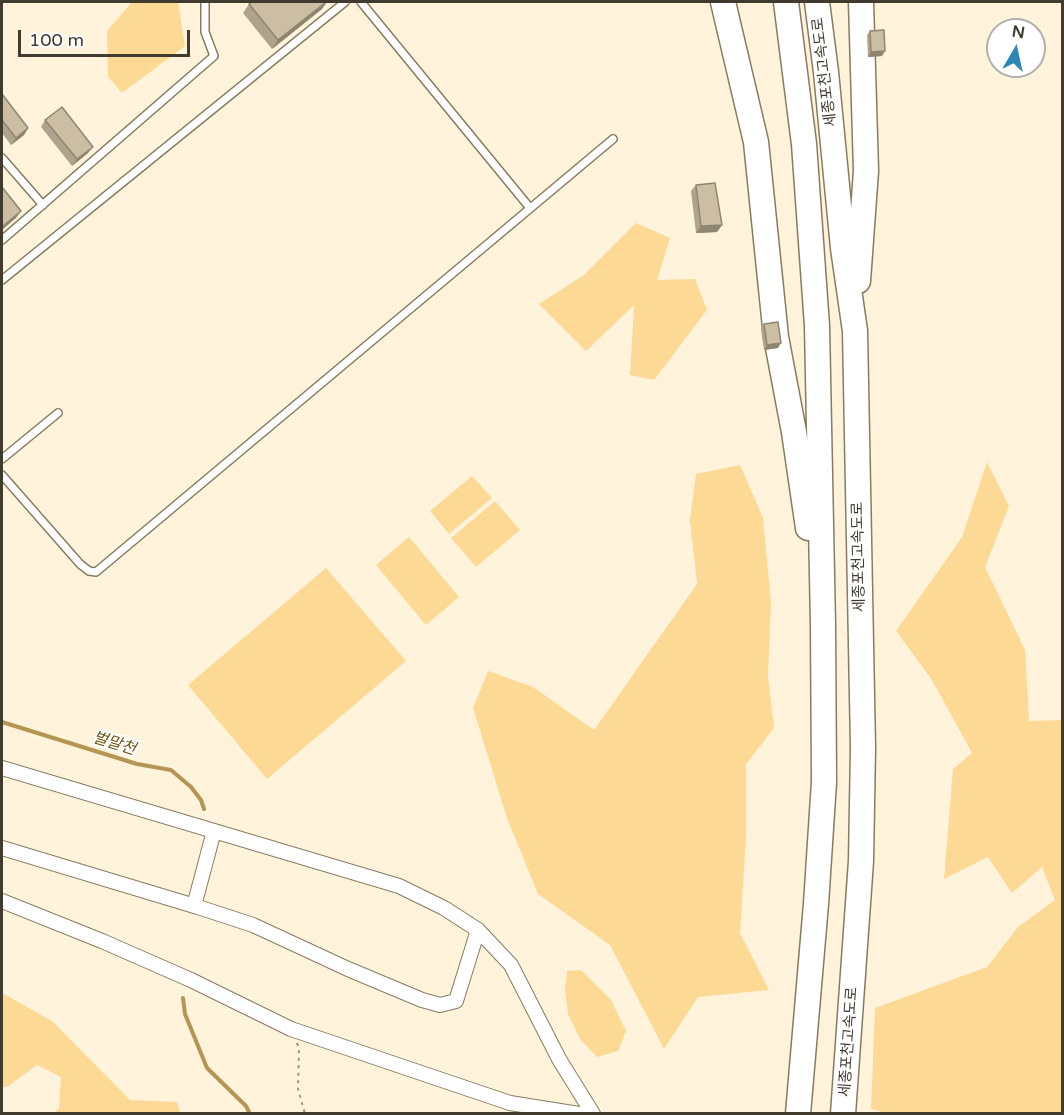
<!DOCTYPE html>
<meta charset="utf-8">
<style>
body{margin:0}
#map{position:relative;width:1064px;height:1115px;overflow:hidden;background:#fff3db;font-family:"Varela Round",sans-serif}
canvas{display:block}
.frame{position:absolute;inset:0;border:3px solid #413b2f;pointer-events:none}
.north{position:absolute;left:986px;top:18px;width:60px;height:60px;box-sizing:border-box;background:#fff;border:2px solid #b3b1ac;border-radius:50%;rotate:9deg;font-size:16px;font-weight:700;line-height:24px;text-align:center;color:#413b2f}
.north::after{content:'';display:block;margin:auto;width:21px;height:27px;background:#2c88b5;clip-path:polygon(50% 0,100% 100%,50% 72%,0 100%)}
.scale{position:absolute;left:18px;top:30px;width:172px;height:27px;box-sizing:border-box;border:3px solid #413b2f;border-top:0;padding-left:8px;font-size:18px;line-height:21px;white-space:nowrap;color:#413b2f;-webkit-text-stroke:4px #fff;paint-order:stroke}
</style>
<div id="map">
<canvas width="1064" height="1115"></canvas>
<div class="frame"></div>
<div class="north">N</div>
<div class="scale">100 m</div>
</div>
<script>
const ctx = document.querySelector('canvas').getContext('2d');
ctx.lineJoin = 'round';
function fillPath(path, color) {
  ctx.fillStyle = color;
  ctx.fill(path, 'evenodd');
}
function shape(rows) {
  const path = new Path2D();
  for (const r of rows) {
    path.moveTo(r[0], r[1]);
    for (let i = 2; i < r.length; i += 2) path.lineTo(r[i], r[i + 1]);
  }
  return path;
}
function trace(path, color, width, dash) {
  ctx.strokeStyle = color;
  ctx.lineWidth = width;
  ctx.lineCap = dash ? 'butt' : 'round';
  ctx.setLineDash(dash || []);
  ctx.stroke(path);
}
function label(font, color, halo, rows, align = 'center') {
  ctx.font = font + ' "Varela Round","Noto Sans KR",sans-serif';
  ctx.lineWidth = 4.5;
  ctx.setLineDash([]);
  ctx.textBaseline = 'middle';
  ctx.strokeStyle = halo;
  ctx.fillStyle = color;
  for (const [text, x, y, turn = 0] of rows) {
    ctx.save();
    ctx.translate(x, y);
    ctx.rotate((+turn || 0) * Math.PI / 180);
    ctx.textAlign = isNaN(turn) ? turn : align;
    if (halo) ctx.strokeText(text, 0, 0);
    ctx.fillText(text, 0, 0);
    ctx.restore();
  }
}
fillPath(shape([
 [132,2,178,2,185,46,122,93,108,77,107,31],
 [636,223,670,238,657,280,695,279,707,310,654,380,630,375,634,305,586,351,539,304,584,275],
 [987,462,1009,506,985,567,1025,650,1029,721,1062,720,1062,1113,887,1113,871,1109,875,1008,987,967,1018,927,1055,900,1042,867,1012,893,988,857,944,879,953,769,972,753,932,680,896,631,962,537],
 [740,465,763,518,771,602,768,676,774,728,746,764,746,838,740,933,769,990,698,997,664,1049,610,945,538,894,507,818,473,708,488,671,533,687,594,730,697,584,690,520,696,474],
 [472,476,492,498,449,534,430,511],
 [495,501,520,530,476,567,451,538],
 [409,537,459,597,426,625,376,565],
 [326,568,406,661,267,779,188,685],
 [581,970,611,1000,626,1031,618,1051,597,1057,580,1039,568,1014,565,990,567,971],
 [2,993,52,1021,130,1100,177,1102,180,1113,54,1113,59,1108,61,1077,37,1065,7,1087,2,1087]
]), '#fcda96');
trace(shape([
 [2,722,137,764,171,770,191,787,201,800,204,809],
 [183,998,185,1014,207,1068,246,1106,250,1114]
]), '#b49553', 4);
const service = shape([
 [361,2,530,208],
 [2,158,43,205],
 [2,240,214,56,205,32,205,2],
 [2,280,345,2],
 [2,459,58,413],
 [2,475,80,564,89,571,96,572,613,139]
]);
const minor = shape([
 [2,768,399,886,444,908,478,930,511,965,559,1059,593,1114],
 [2,848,198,907,253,925,348,969,422,1000,440,1005,456,1001,478,930],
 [2,901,102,941,191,980,291,1029,510,1103,579,1114],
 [194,906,214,831]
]);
const motorway = shape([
 [723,2,756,142,776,337,794,432,808,528],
 [786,2,804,144,817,326,823,625,824,782,816,904,798,1114],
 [817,2,826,72,843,248,855,331,863,748,861,861,843,1114],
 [858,281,866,171,861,2]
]);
trace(service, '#887b61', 10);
trace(minor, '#887b61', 16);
trace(motorway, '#887b61', 27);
trace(shape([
 [297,1043,299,1049,298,1089,305,1114]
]), '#9c9381', 2, [3, 4.5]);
trace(service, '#fff', 7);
trace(minor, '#fff', 14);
trace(motorway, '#fff', 24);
fillPath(shape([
 [249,4,322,9,272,49,243,13],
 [870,31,882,56,868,57,867,35],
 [2,94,28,128,24,135,11,145,2,133],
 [45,120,88,153,72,166,41,127],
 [696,185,722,225,717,232,696,233,691,191],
 [764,324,778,348,764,350,761,329]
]), '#afa38b');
fillPath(shape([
 [326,2,327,2,322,9,272,49,278,40],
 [885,51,882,56,868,57,871,52],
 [28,128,24,135,11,145,16,138],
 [93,147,88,153,72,166,77,159],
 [21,211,16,218,2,230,2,227],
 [722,225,717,232,696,233,701,226],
 [781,343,778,348,764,350,767,345]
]), '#8f8571');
const building = shape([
 [252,2,326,2,278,40,249,4,252,2],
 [884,30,885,51,871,52,870,31,884,30],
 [2,94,28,128,16,138,2,120,2,94],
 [62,107,93,147,77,159,45,120,62,107],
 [715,183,722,225,701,226,696,185,715,183],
 [2,187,21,211,2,227,2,187],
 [778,322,781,343,767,345,764,324,778,322]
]);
fillPath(building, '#ccbea2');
trace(building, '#8f8571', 1.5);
label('15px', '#413b2f', '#fff', [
 ["세종포천고속도로",825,72,-97],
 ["세종포천고속도로",859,557,-91],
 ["세종포천고속도로",849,1042,-86]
]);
label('italic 16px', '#6f530e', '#fff', [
 ["벌말천",114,744,17]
]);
</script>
